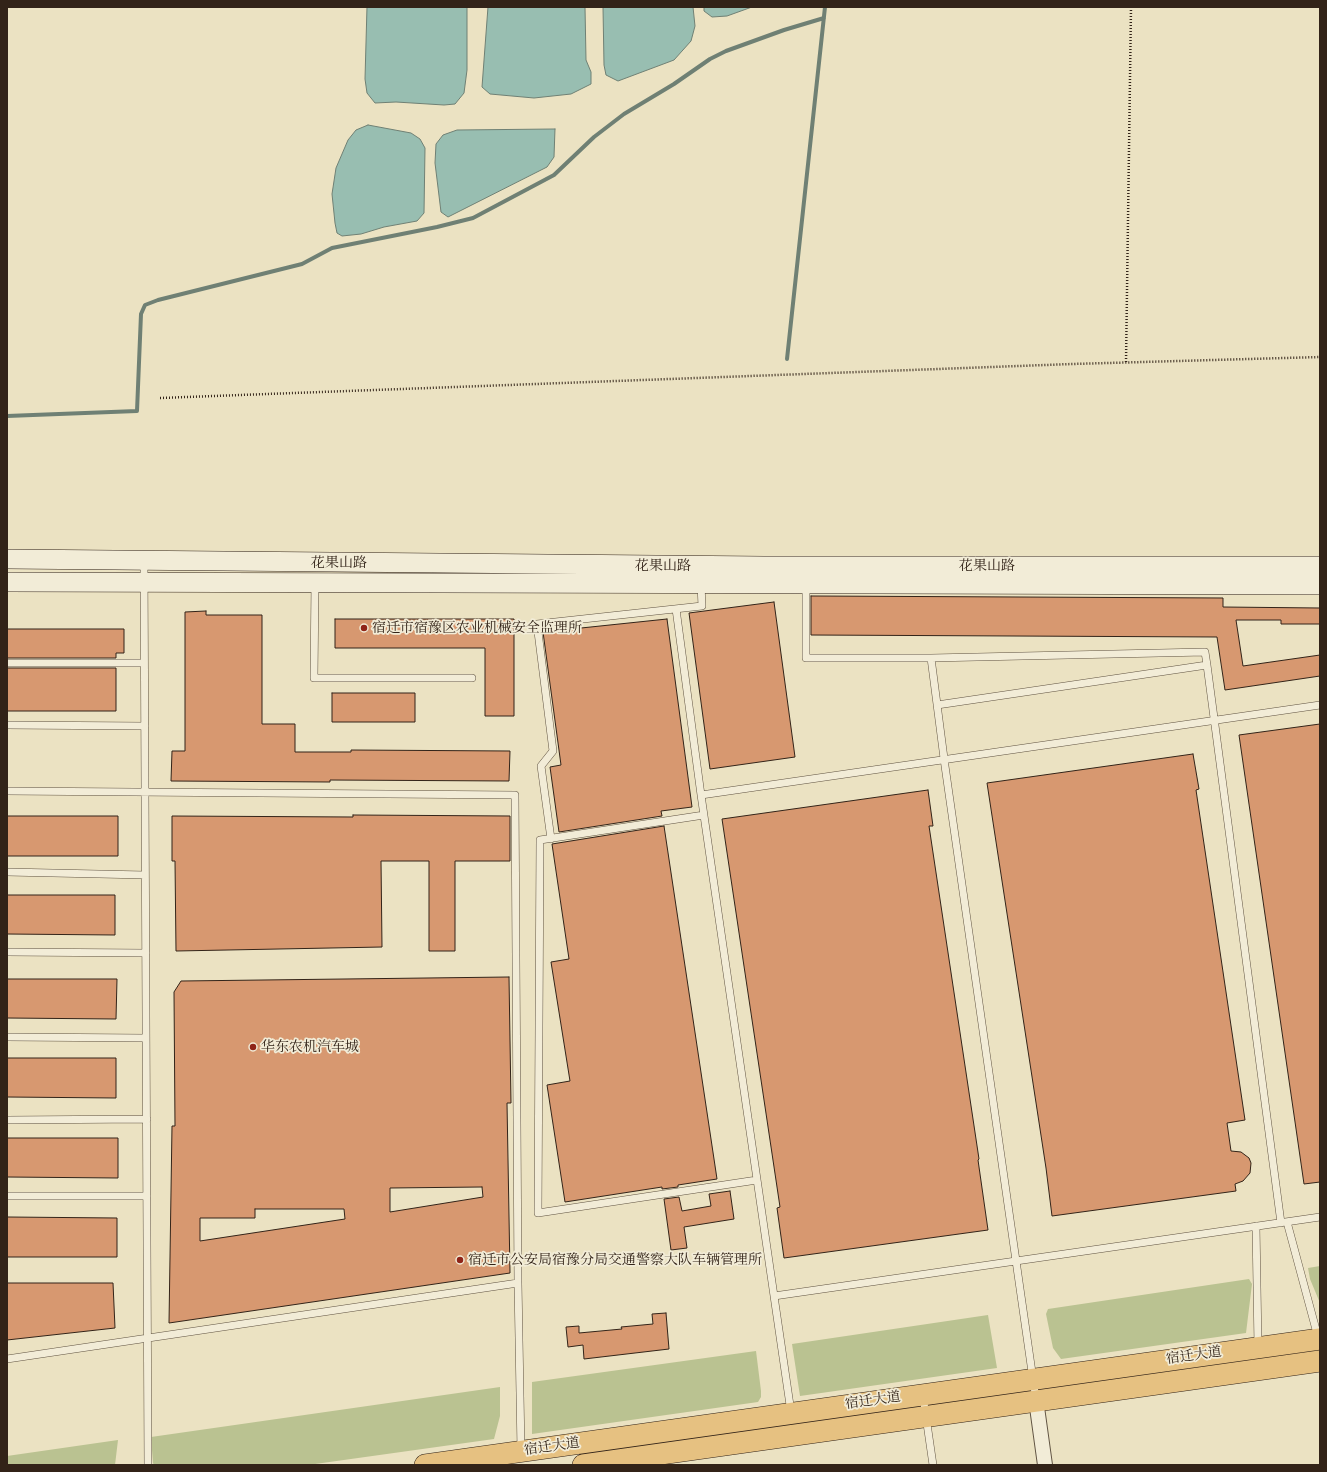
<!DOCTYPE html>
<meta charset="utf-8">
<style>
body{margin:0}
#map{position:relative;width:1327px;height:1472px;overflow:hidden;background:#ebe2c2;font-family:"Gentium Book Plus",serif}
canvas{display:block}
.frame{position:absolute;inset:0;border:8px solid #322318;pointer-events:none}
</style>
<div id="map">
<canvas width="1327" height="1472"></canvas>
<div class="frame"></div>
</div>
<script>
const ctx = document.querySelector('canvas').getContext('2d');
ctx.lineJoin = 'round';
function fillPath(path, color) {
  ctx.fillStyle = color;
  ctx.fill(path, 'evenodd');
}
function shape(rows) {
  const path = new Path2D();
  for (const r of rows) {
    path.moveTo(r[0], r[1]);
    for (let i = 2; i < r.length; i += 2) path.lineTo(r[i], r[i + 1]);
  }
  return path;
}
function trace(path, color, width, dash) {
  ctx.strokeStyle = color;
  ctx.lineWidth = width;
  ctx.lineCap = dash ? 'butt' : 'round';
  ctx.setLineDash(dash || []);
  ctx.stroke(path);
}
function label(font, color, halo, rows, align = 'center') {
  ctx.font = font + ' "Gentium Book Plus","Noto Serif SC",serif';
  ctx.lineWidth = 3.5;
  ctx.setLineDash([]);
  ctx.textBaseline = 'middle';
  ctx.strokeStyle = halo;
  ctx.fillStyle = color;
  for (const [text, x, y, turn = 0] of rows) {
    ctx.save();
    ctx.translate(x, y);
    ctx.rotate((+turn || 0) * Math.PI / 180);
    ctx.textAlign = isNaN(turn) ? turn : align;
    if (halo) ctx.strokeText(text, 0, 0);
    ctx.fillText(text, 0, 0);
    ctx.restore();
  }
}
fillPath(shape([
 [1320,1266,1320,1303,1310,1279,1308,1268],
 [1249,1279,1252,1284,1246,1333,1061,1359,1053,1348,1046,1314,1048,1309],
 [988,1315,997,1368,800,1396,792,1344],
 [756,1351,761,1391,761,1397,758,1402,532,1434,532,1382],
 [500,1387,500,1416,494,1439,308,1465,154,1465,153,1463,151,1437],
 [118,1440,115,1465,7,1465,7,1456]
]), '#bac291');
const water = shape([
 [367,7,467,7,467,70,464,93,455,104,444,105,396,102,375,103,367,93,365,79,367,7],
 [488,7,585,7,586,60,591,72,591,84,571,94,534,98,490,94,482,87,488,7],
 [603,7,693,7,695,26,691,41,674,60,618,81,606,75,604,65,603,7],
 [704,7,752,7,727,16,712,17,704,11,704,7],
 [368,125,411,133,420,139,425,148,424,213,417,221,384,227,361,234,342,236,337,233,335,223,332,194,336,168,348,140,356,130,368,125],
 [555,129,554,157,547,167,448,217,441,212,435,163,436,144,443,135,457,130,555,129]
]);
fillPath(water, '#98beb1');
trace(water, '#6f8074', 1);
trace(shape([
 [787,359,825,7],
 [7,416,137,411,141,314,145,305,158,300,302,264,332,248,437,227,473,218,554,175,594,137,624,114,674,84,710,59,726,51,784,30,824,18]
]), '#6f8074', 4);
const building = shape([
 [811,596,1223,598,1223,607,1320,608,1320,624,1281,624,1281,620,1236,620,1243,666,1320,655,1320,676,1225,690,1217,637,811,635,811,596],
 [774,602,795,757,710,769,689,613,774,602],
 [206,611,206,615,262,615,262,724,295,724,295,752,351,752,351,750,510,751,509,781,330,780,330,782,171,781,172,751,185,751,185,612,206,611],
 [335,619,514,619,514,716,485,716,485,648,335,648,335,619],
 [667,619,692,807,661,811,662,816,559,832,550,767,561,765,543,632,667,619],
 [7,629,124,629,124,653,116,653,116,658,7,658,7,629],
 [7,668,116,668,116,711,7,711,7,668],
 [332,693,415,693,415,722,332,722,332,693],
 [1320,724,1320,1182,1304,1184,1239,735,1320,724],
 [1193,754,1199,789,1196,790,1245,1120,1227,1123,1231,1151,1241,1152,1249,1158,1251,1163,1250,1173,1243,1181,1235,1184,1236,1191,1052,1216,1046,1168,987,783,1193,754],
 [928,790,933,826,929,826,979,1159,978,1160,988,1230,784,1258,777,1208,780,1207,722,819,928,790],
 [353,815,510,816,510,861,455,861,455,951,429,951,429,861,381,861,382,947,176,951,175,861,172,861,172,816,353,817,353,815],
 [7,816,118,816,118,856,7,856,7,816],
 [664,826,717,1179,678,1185,678,1187,662,1189,662,1187,565,1202,547,1085,570,1081,551,962,569,959,552,844,664,826],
 [7,895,115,895,115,935,7,934,7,895],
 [509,977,511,1103,507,1103,510,1273,169,1323,172,1126,175,1126,174,992,181,981,509,977],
 [482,1187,483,1197,390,1212,390,1188,482,1187],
 [255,1209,344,1209,345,1219,200,1241,200,1218,255,1218,255,1209],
 [7,979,117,979,116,1019,7,1018,7,979],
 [7,1058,116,1058,116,1098,7,1097,7,1058],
 [7,1138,118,1138,118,1178,7,1177,7,1138],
 [730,1191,734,1219,684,1227,687,1248,671,1250,664,1199,679,1197,682,1211,711,1206,709,1194,730,1191],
 [7,1217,117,1218,117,1257,7,1257,7,1217],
 [7,1283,113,1283,115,1328,7,1340,7,1283],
 [666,1313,669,1349,584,1359,583,1345,568,1347,566,1327,579,1326,579,1333,622,1329,621,1327,653,1324,652,1314,666,1313]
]);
fillPath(building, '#d79870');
trace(building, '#322318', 1);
const lane = shape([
 [144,561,148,1465],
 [315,583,314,678,472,678],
 [806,585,806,658,931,658,945,766,1036,1400],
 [676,609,701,795],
 [931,658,1205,652,1207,665],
 [7,663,144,663],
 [937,705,1207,665,1281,1223],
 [1320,705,701,795,774,1296,1320,1217],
 [7,725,145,726],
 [7,791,515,795,518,1283,7,1359],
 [704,815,540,840,538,1213,757,1180],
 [551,839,541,766,553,751,537,624,702,606,701,585],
 [7,872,145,875],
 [7,952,146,953],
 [7,1037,146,1038],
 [7,1120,147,1119],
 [7,1196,147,1196],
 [1287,1222,1318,1337],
 [1256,1226,1258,1346],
 [518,1283,521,1450],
 [774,1296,791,1412],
 [923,1396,933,1465]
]);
const street = shape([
 [1036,1400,1045,1465]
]);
const secondary = shape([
 [7,559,764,566,1320,566],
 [7,582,1320,585]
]);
const primary = shape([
 [425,1465,1320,1339],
 [583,1465,1320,1361]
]);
trace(lane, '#605342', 8);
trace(street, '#605342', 16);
trace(secondary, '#322318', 20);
trace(primary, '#322318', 22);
trace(shape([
 [1126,362,1131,7],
 [160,398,1072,364,1320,357]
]), '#322318', 2.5, [1, 2]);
trace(lane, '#f2ecd7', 7);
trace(street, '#f2ecd7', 14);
trace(secondary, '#f2ecd7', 19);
trace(primary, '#e6c181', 21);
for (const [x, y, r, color] of [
 [364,628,4,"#8f2418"],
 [253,1047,4,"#8f2418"],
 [460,1260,4,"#8f2418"]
]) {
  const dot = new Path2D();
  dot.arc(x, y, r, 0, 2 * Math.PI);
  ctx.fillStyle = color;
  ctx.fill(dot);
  trace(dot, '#f2ecd7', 1.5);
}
label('14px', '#322318', '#f2ecd7', [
 ["花果山路",339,563],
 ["花果山路",663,566],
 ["花果山路",987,566],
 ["宿迁大道",1194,1356,-8],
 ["宿迁大道",873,1401,-8],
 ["宿迁大道",552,1447,-8]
]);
label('14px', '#322318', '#f2ecd7', [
 ["宿迁市宿豫区农业机械安全监理所",372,628],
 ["华东农机汽车城",261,1047],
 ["宿迁市公安局宿豫分局交通警察大队车辆管理所",468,1260]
], 'left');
</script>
